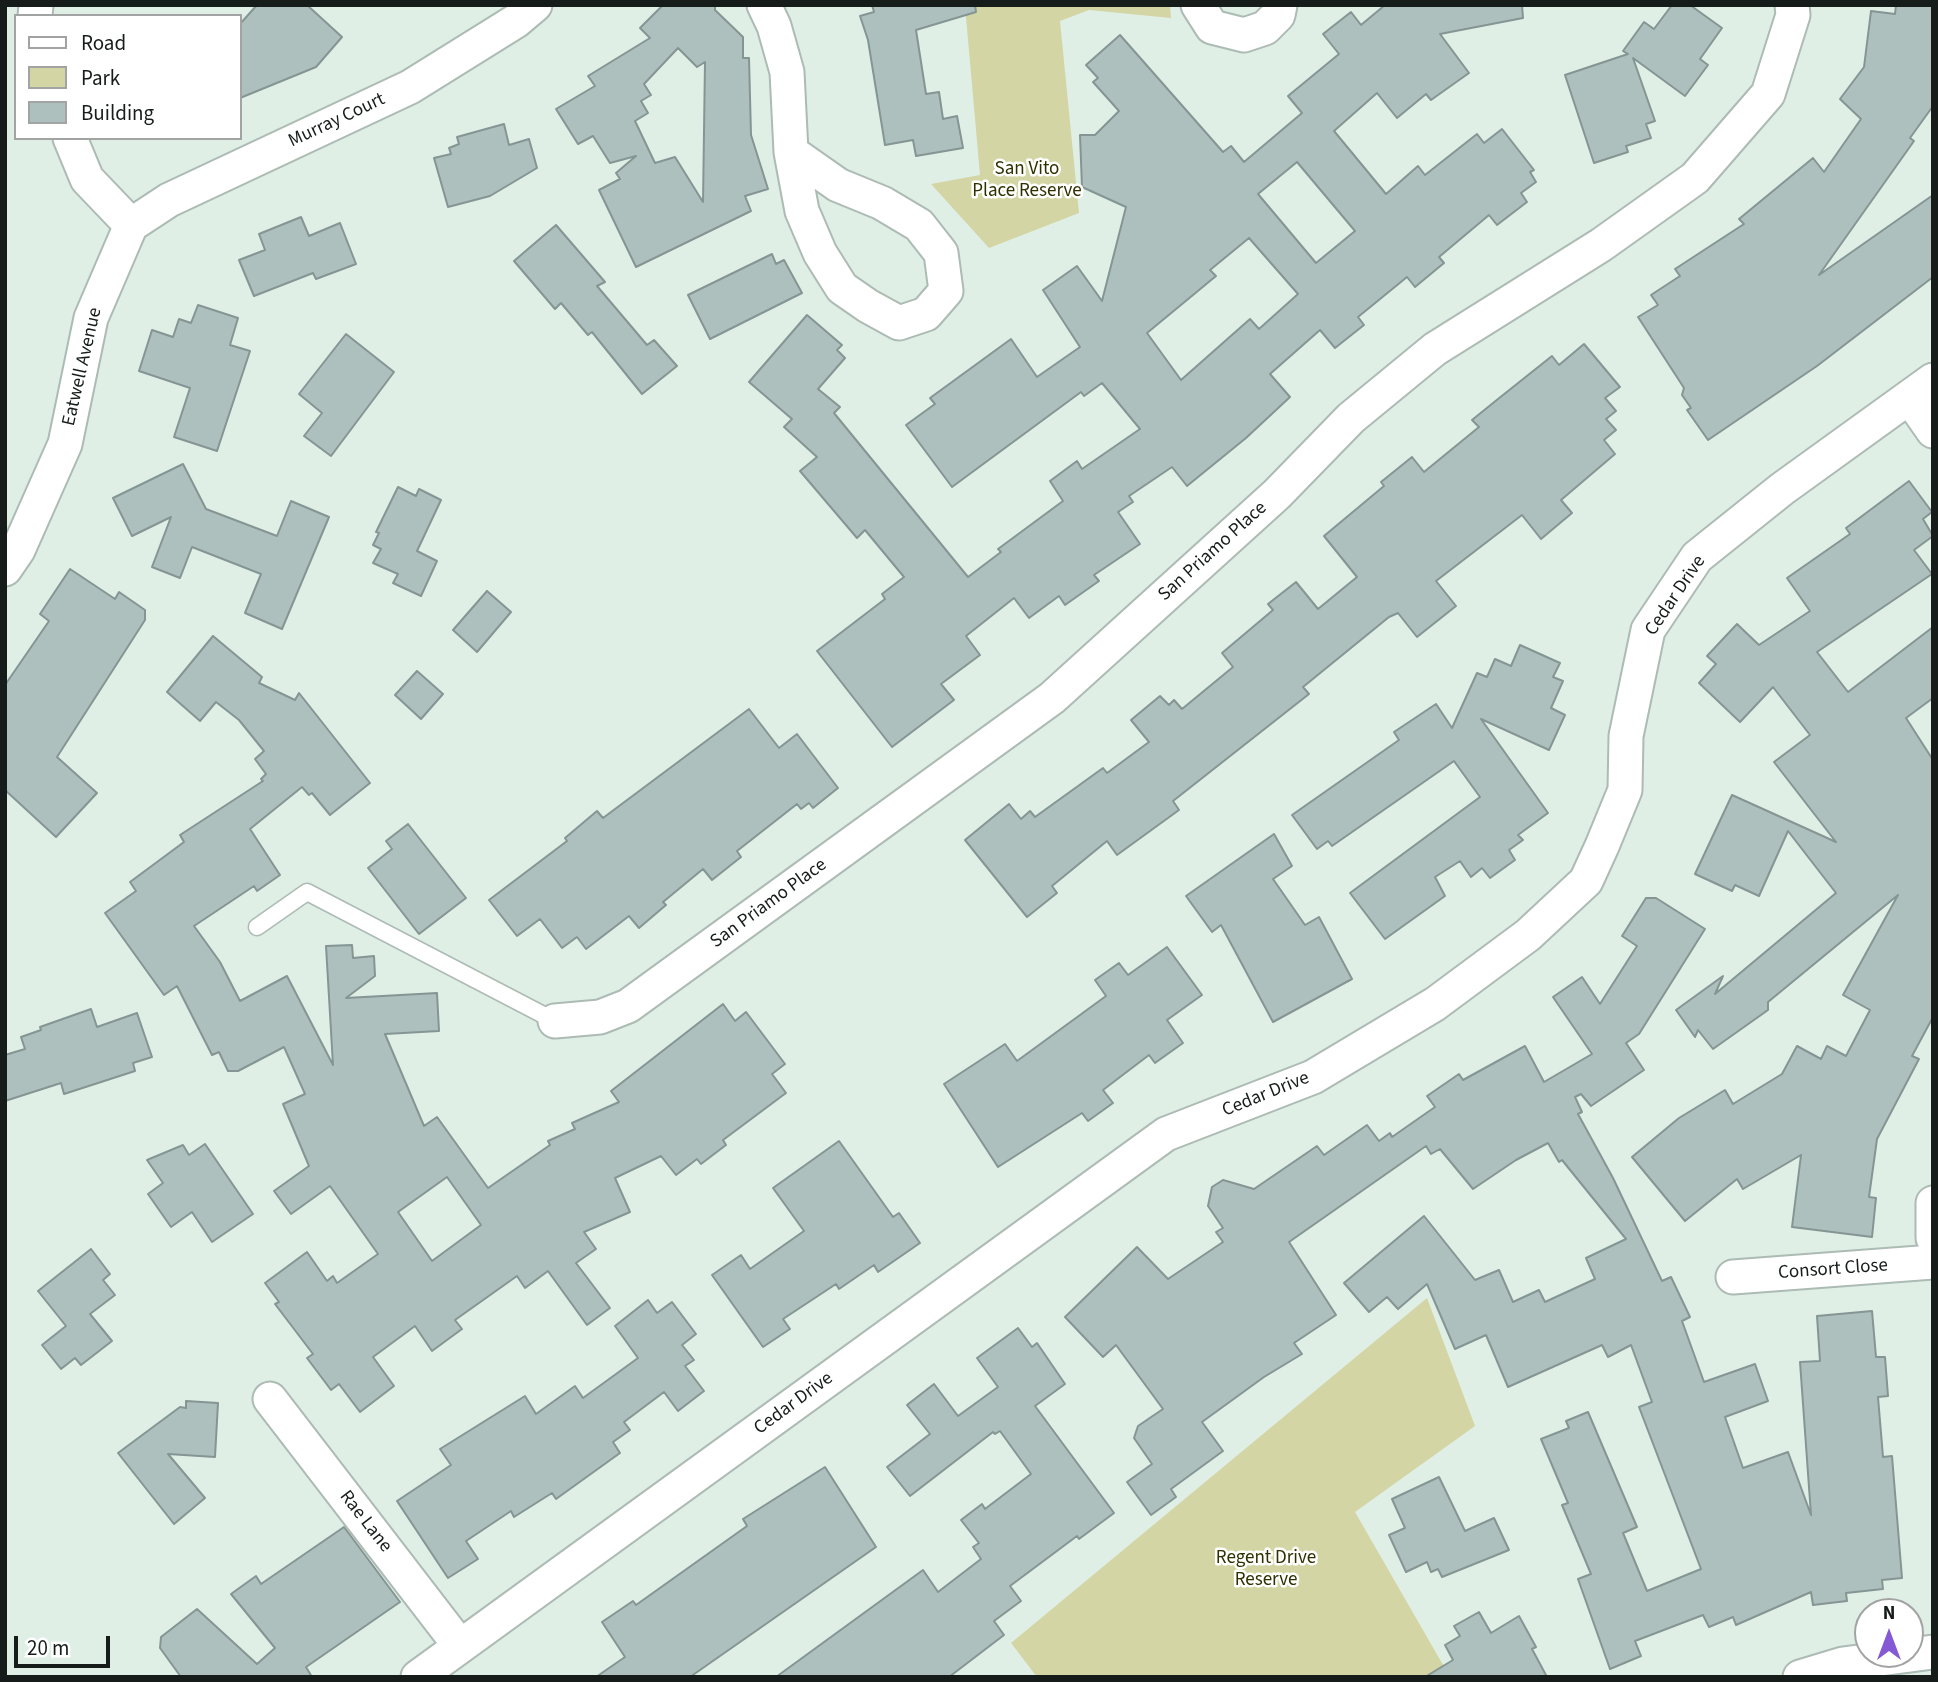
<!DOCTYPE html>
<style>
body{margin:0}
#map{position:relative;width:1938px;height:1682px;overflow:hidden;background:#dfefe6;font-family:"Source Sans 3",sans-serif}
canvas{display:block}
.frame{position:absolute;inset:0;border:7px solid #161c19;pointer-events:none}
.legend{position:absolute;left:14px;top:14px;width:228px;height:126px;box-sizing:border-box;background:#fff;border:2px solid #a2a4a3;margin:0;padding:9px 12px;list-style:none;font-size:21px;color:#161c19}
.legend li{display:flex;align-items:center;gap:14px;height:35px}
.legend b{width:35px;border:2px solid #a2a4a3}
.north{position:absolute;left:1854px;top:1598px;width:70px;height:70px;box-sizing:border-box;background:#fff;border:2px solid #a2a4a3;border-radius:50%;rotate:0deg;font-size:19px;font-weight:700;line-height:28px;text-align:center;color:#161c19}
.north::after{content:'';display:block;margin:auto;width:24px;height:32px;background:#8559d3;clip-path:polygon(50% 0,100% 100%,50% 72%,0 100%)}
.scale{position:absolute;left:14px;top:1636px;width:96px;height:32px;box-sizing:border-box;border:4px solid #161c19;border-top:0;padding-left:9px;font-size:21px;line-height:24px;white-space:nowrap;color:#161c19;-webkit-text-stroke:5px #fff;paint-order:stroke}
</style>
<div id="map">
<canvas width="1938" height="1682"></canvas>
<div class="frame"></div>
<ul class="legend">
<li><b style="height:9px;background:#fff"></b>Road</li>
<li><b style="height:19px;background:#d4d5a4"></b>Park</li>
<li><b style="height:19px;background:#aec0be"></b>Building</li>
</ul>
<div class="north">N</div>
<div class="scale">20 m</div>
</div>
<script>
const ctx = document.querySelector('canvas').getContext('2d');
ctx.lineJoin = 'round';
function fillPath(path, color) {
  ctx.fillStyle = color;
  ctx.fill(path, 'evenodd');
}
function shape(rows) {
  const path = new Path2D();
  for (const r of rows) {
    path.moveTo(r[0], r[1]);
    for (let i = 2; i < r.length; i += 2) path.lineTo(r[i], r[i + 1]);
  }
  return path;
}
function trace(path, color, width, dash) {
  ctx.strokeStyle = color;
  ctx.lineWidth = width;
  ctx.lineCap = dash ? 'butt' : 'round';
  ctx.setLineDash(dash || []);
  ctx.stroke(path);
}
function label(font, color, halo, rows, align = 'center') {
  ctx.font = font + ' "Source Sans 3",sans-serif';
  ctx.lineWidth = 5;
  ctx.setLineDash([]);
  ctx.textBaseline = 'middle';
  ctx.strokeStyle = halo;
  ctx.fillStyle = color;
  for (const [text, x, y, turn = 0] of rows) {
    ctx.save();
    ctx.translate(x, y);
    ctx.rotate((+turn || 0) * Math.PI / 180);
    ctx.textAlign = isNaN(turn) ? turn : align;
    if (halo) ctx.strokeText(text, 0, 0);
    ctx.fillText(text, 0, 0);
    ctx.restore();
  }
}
fillPath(shape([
 [1170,5,1171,18,1089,10,1060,21,1079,213,989,248,931,184,980,175,965,6],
 [1427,1298,1475,1426,1355,1512,1450,1677,1037,1677,1011,1643]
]), '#d4d5a4');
const building = shape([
 [257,5,307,5,342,37,316,67,240,98,240,24,257,5],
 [663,5,715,5,715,10,743,37,743,58,749,58,751,135,768,189,745,196,751,211,636,267,599,190,620,179,616,173,636,156,610,163,593,136,578,144,556,109,595,86,588,76,650,38,640,28,663,5],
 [678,48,697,67,705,62,703,202,675,157,655,163,635,121,648,113,641,101,651,95,644,84,678,48],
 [872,5,975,5,976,12,916,30,926,94,939,92,943,119,957,116,963,148,916,156,913,140,885,145,868,40,860,16,874,12,872,5],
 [1385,5,1522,5,1523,18,1440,34,1469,73,1431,100,1426,94,1397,118,1377,93,1334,131,1386,194,1418,166,1425,175,1477,134,1484,143,1502,129,1534,170,1530,172,1536,182,1521,193,1527,202,1497,225,1489,215,1439,257,1444,263,1415,287,1407,277,1358,317,1364,325,1335,348,1320,330,1270,374,1290,397,1246,438,1187,486,1172,467,1129,496,1133,502,1118,512,1140,544,1094,575,1099,581,1065,605,1059,596,1029,618,1014,598,966,636,980,655,941,684,954,700,892,747,817,651,885,599,882,594,904,577,865,530,857,538,800,471,817,457,784,427,792,419,749,382,807,315,842,345,837,350,845,358,818,389,840,407,834,413,968,577,1001,552,998,549,1063,501,1050,481,1077,461,1082,469,1140,429,1102,383,1084,396,1081,392,952,487,906,425,935,404,930,398,1011,339,1037,377,1080,347,1043,290,1077,266,1102,301,1126,207,1082,187,1080,135,1095,135,1119,111,1093,82,1098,78,1086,65,1120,35,1223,152,1231,146,1244,162,1302,113,1288,96,1339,54,1323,34,1351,12,1361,25,1385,5],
 [1297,162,1355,231,1316,263,1258,194,1297,162],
 [1249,238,1298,294,1259,329,1250,319,1181,380,1147,333,1216,276,1210,270,1249,238],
 [1672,5,1690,5,1722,28,1700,59,1708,65,1685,96,1633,58,1655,121,1646,124,1651,138,1626,146,1628,152,1594,163,1565,75,1628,54,1623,51,1644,22,1654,29,1672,5],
 [1896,5,1933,5,1933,106,1910,138,1914,141,1819,275,1933,195,1933,277,1817,366,1708,440,1687,410,1691,408,1682,395,1684,388,1638,317,1658,305,1651,295,1680,276,1675,269,1744,224,1739,219,1813,158,1824,172,1861,119,1840,99,1864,67,1871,11,1895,14,1896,5],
 [504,124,509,145,529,139,537,168,490,196,448,207,434,158,451,154,449,148,459,144,457,137,504,124],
 [301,217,309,236,340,223,356,264,316,279,313,273,254,296,239,260,265,250,259,234,301,217],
 [556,225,605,282,597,286,647,345,654,340,677,366,642,394,592,332,588,335,561,303,555,309,514,261,556,225],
 [772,254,776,264,784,260,802,293,710,339,688,295,772,254],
 [198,305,238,318,230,345,250,351,217,451,174,437,190,388,139,371,152,330,173,337,179,319,191,323,198,305],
 [346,334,394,372,331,456,304,436,322,413,299,394,346,334],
 [1584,344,1620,387,1605,398,1616,411,1606,419,1616,430,1604,440,1615,454,1561,500,1572,513,1541,539,1522,515,1436,581,1456,606,1417,637,1398,613,1389,617,1303,687,1309,694,1173,801,1179,810,1117,855,1107,841,1052,886,1057,893,1027,917,965,840,1009,804,1021,819,1030,811,1035,817,1103,768,1107,773,1149,742,1131,720,1160,696,1169,705,1174,700,1182,709,1233,667,1222,653,1273,610,1268,604,1296,582,1318,609,1357,577,1324,536,1384,486,1381,482,1412,457,1424,472,1479,427,1472,420,1498,399,1552,356,1559,365,1584,344],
 [183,464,206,509,277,536,291,501,329,517,282,629,245,613,261,574,192,547,180,578,152,567,171,517,132,536,113,498,183,464],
 [1909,481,1932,512,1923,519,1933,536,1914,550,1932,574,1817,652,1848,692,1933,627,1933,698,1906,718,1933,760,1933,1017,1912,1056,1919,1059,1877,1139,1869,1197,1876,1198,1872,1237,1792,1227,1801,1155,1743,1189,1737,1179,1685,1221,1632,1157,1679,1118,1725,1090,1733,1104,1782,1074,1797,1046,1821,1059,1827,1046,1846,1056,1870,1010,1843,995,1898,895,1768,1002,1768,1010,1713,1049,1698,1030,1695,1037,1676,1010,1723,976,1715,994,1836,893,1788,831,1759,896,1735,885,1732,891,1695,874,1732,795,1836,842,1774,762,1810,735,1773,687,1740,722,1699,683,1716,664,1707,656,1737,624,1759,645,1810,611,1787,578,1850,534,1846,528,1909,481],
 [398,487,416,496,419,489,441,500,417,551,437,561,421,596,393,583,398,574,373,563,381,549,373,545,379,533,376,532,398,487],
 [70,569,115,599,119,592,145,610,145,620,57,757,97,793,56,837,5,790,5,685,49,621,40,614,70,569],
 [487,591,511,612,477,652,453,630,487,591],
 [213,636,262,677,259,683,295,700,299,693,370,783,330,815,312,793,309,795,302,787,250,829,280,875,257,891,254,886,194,926,220,962,240,1001,287,976,333,1065,326,946,352,945,353,958,374,956,375,976,346,998,437,993,439,1031,385,1034,424,1126,437,1117,488,1188,550,1145,548,1141,575,1129,572,1123,619,1102,611,1091,723,1004,735,1021,746,1012,785,1064,772,1074,786,1093,723,1140,726,1145,701,1164,697,1159,676,1175,661,1156,615,1178,630,1212,584,1232,596,1249,576,1263,610,1308,587,1325,548,1271,525,1288,517,1276,455,1320,462,1329,432,1351,415,1326,373,1357,394,1386,360,1412,339,1384,331,1390,307,1358,313,1354,275,1304,279,1302,265,1283,307,1252,327,1281,333,1276,337,1283,378,1254,330,1186,291,1214,274,1191,309,1166,283,1104,305,1094,284,1047,238,1071,228,1071,219,1052,212,1055,177,986,164,995,105,913,136,891,130,882,184,842,180,835,263,781,261,779,266,774,255,759,264,751,239,720,216,702,200,721,167,692,213,636],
 [447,1177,481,1225,432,1261,398,1212,447,1177],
 [1520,645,1560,663,1553,677,1563,681,1551,708,1565,715,1549,750,1481,719,1548,813,1518,835,1523,840,1509,850,1515,860,1490,878,1482,868,1471,877,1460,861,1435,877,1445,896,1385,939,1350,893,1480,797,1454,761,1332,846,1328,841,1317,849,1292,815,1399,740,1394,732,1436,704,1452,728,1477,673,1487,677,1495,659,1511,666,1520,645],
 [417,671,443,694,421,719,395,695,417,671],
 [749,709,779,748,797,734,838,788,813,808,809,803,801,809,797,804,737,851,741,857,712,880,703,869,663,902,666,905,639,928,629,916,586,949,577,937,562,948,540,919,517,936,489,900,567,841,565,838,597,811,603,818,749,709],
 [408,824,466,898,419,934,368,868,392,849,386,841,408,824],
 [1274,834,1292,866,1273,879,1305,925,1319,917,1352,979,1273,1022,1221,925,1212,932,1186,896,1274,834],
 [1646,898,1656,898,1705,929,1639,1034,1626,1043,1644,1070,1591,1106,1581,1094,1575,1097,1582,1112,1578,1114,1613,1178,1662,1281,1671,1277,1690,1317,1682,1321,1704,1382,1755,1364,1768,1401,1725,1417,1743,1468,1788,1452,1811,1515,1800,1362,1820,1361,1817,1316,1872,1311,1876,1357,1885,1357,1888,1396,1878,1397,1883,1457,1892,1456,1902,1578,1882,1580,1883,1589,1846,1593,1847,1601,1813,1605,1811,1592,1736,1625,1733,1617,1709,1627,1703,1615,1635,1641,1641,1656,1610,1669,1578,1579,1591,1574,1562,1505,1568,1503,1541,1439,1569,1428,1566,1421,1588,1412,1637,1527,1623,1533,1647,1591,1701,1569,1639,1407,1652,1402,1631,1345,1608,1357,1602,1345,1508,1387,1486,1335,1455,1349,1427,1284,1398,1309,1387,1297,1369,1312,1344,1283,1424,1216,1475,1280,1499,1270,1513,1302,1539,1290,1545,1302,1595,1279,1586,1258,1626,1239,1562,1160,1559,1162,1548,1143,1516,1160,1473,1189,1440,1149,1431,1154,1426,1146,1289,1242,1336,1315,1294,1343,1302,1354,1264,1377,1202,1422,1223,1451,1171,1489,1176,1497,1151,1515,1127,1482,1152,1464,1134,1438,1138,1426,1163,1409,1116,1345,1103,1357,1065,1317,1137,1247,1168,1279,1223,1242,1216,1232,1223,1228,1208,1206,1212,1187,1223,1180,1254,1189,1317,1146,1324,1155,1367,1125,1379,1141,1390,1133,1392,1137,1435,1107,1427,1096,1459,1074,1463,1080,1525,1046,1544,1082,1592,1054,1553,997,1582,977,1600,1004,1637,946,1622,936,1646,898],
 [1167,947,1202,995,1167,1020,1183,1043,1155,1063,1149,1055,1103,1090,1113,1103,1088,1121,1082,1113,998,1167,944,1084,1005,1044,1017,1061,1106,996,1095,980,1119,963,1128,975,1167,947],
 [91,1009,97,1027,137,1013,152,1057,133,1063,135,1071,64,1094,61,1083,5,1101,5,1055,25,1049,21,1037,41,1030,40,1027,91,1009],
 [839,1141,893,1217,899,1213,920,1243,878,1272,874,1265,839,1289,836,1284,783,1319,790,1329,763,1347,712,1275,741,1255,750,1269,804,1231,773,1188,839,1141],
 [205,1144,253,1214,212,1242,192,1212,171,1227,148,1194,163,1183,147,1160,183,1145,189,1155,205,1144],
 [91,1249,110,1274,103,1280,115,1295,90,1314,112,1341,81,1365,75,1358,61,1369,42,1345,66,1326,38,1291,91,1249],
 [648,1300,657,1313,672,1302,696,1334,682,1345,694,1360,685,1366,704,1391,678,1411,664,1392,624,1422,630,1430,613,1442,620,1453,556,1499,552,1493,514,1517,511,1511,466,1541,478,1559,448,1578,397,1501,451,1465,440,1449,525,1396,536,1414,575,1386,583,1398,638,1358,615,1326,648,1300],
 [1018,1328,1032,1347,1037,1343,1065,1384,1035,1406,1114,1513,1079,1539,1077,1536,1010,1586,1021,1601,994,1621,1004,1635,949,1677,776,1677,923,1570,938,1592,981,1559,973,1547,979,1543,961,1520,982,1504,985,1509,1031,1474,1000,1431,995,1434,993,1432,910,1496,887,1467,930,1434,907,1405,934,1384,958,1416,998,1387,977,1358,1018,1328],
 [186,1401,218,1403,215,1457,168,1454,205,1498,174,1524,118,1453,180,1407,186,1408,186,1401],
 [825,1467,876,1547,690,1677,596,1677,625,1657,602,1622,633,1601,636,1605,747,1526,743,1519,825,1467],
 [1439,1477,1465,1531,1494,1518,1509,1550,1442,1577,1438,1569,1431,1572,1427,1562,1406,1572,1389,1535,1405,1528,1392,1499,1439,1477],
 [344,1527,400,1602,306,1667,312,1677,181,1677,160,1648,161,1637,197,1609,257,1664,275,1648,231,1594,256,1576,261,1584,344,1527],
 [1479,1612,1491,1633,1519,1616,1536,1647,1532,1649,1547,1677,1425,1677,1453,1660,1445,1645,1460,1636,1454,1626,1479,1612]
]);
fillPath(building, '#aec0be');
trace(building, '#849593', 2);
const lane = shape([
 [257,927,307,892,555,1021]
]);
const street = shape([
 [764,5,774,26,787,72,791,152,802,211,820,253,842,288,868,306,899,323,926,314,946,291,941,253,919,225,882,203,838,185,791,152],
 [1198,5,1212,27,1244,35,1265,28,1278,15,1280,5],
 [35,16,36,5],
 [70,138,87,179,131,225],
 [131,225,169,200,410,87,516,21,535,5],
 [1910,398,1933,431],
 [5,569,18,550,65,444,91,318,131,225],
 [555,1021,600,1017,628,1006,1052,698,1277,494,1351,418,1435,349,1601,245,1695,178,1768,94,1793,15,1792,5],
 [1933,1203,1933,1238],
 [1733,1277,1933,1262],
 [270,1399,460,1646],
 [418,1677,1166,1134,1313,1077,1435,1004,1528,935,1586,881,1602,846,1625,790,1626,736,1648,630,1697,557,1782,489,1933,380],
 [1800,1677,1843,1664,1933,1652]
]);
trace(lane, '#acbbb3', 19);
trace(street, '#acbbb3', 37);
trace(lane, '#fff', 16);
trace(street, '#fff', 33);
label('19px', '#161c19', '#fff', [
 ["Murray Court",337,121,-25],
 ["Eatwell Avenue",83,367,-77],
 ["San Priamo Place",1213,552,-42],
 ["Cedar Drive",1676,596,-56],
 ["San Priamo Place",769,904,-36],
 ["Cedar Drive",1266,1095,-22],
 ["Consort Close",1833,1270,-4],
 ["Cedar Drive",794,1404,-36],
 ["Rae Lane",365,1522,52]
]);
label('19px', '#2f2f00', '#fff', [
 ["San Vito",1027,170],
 ["Place Reserve",1027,192],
 ["Regent Drive",1266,1559],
 ["Reserve",1266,1581]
]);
</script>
